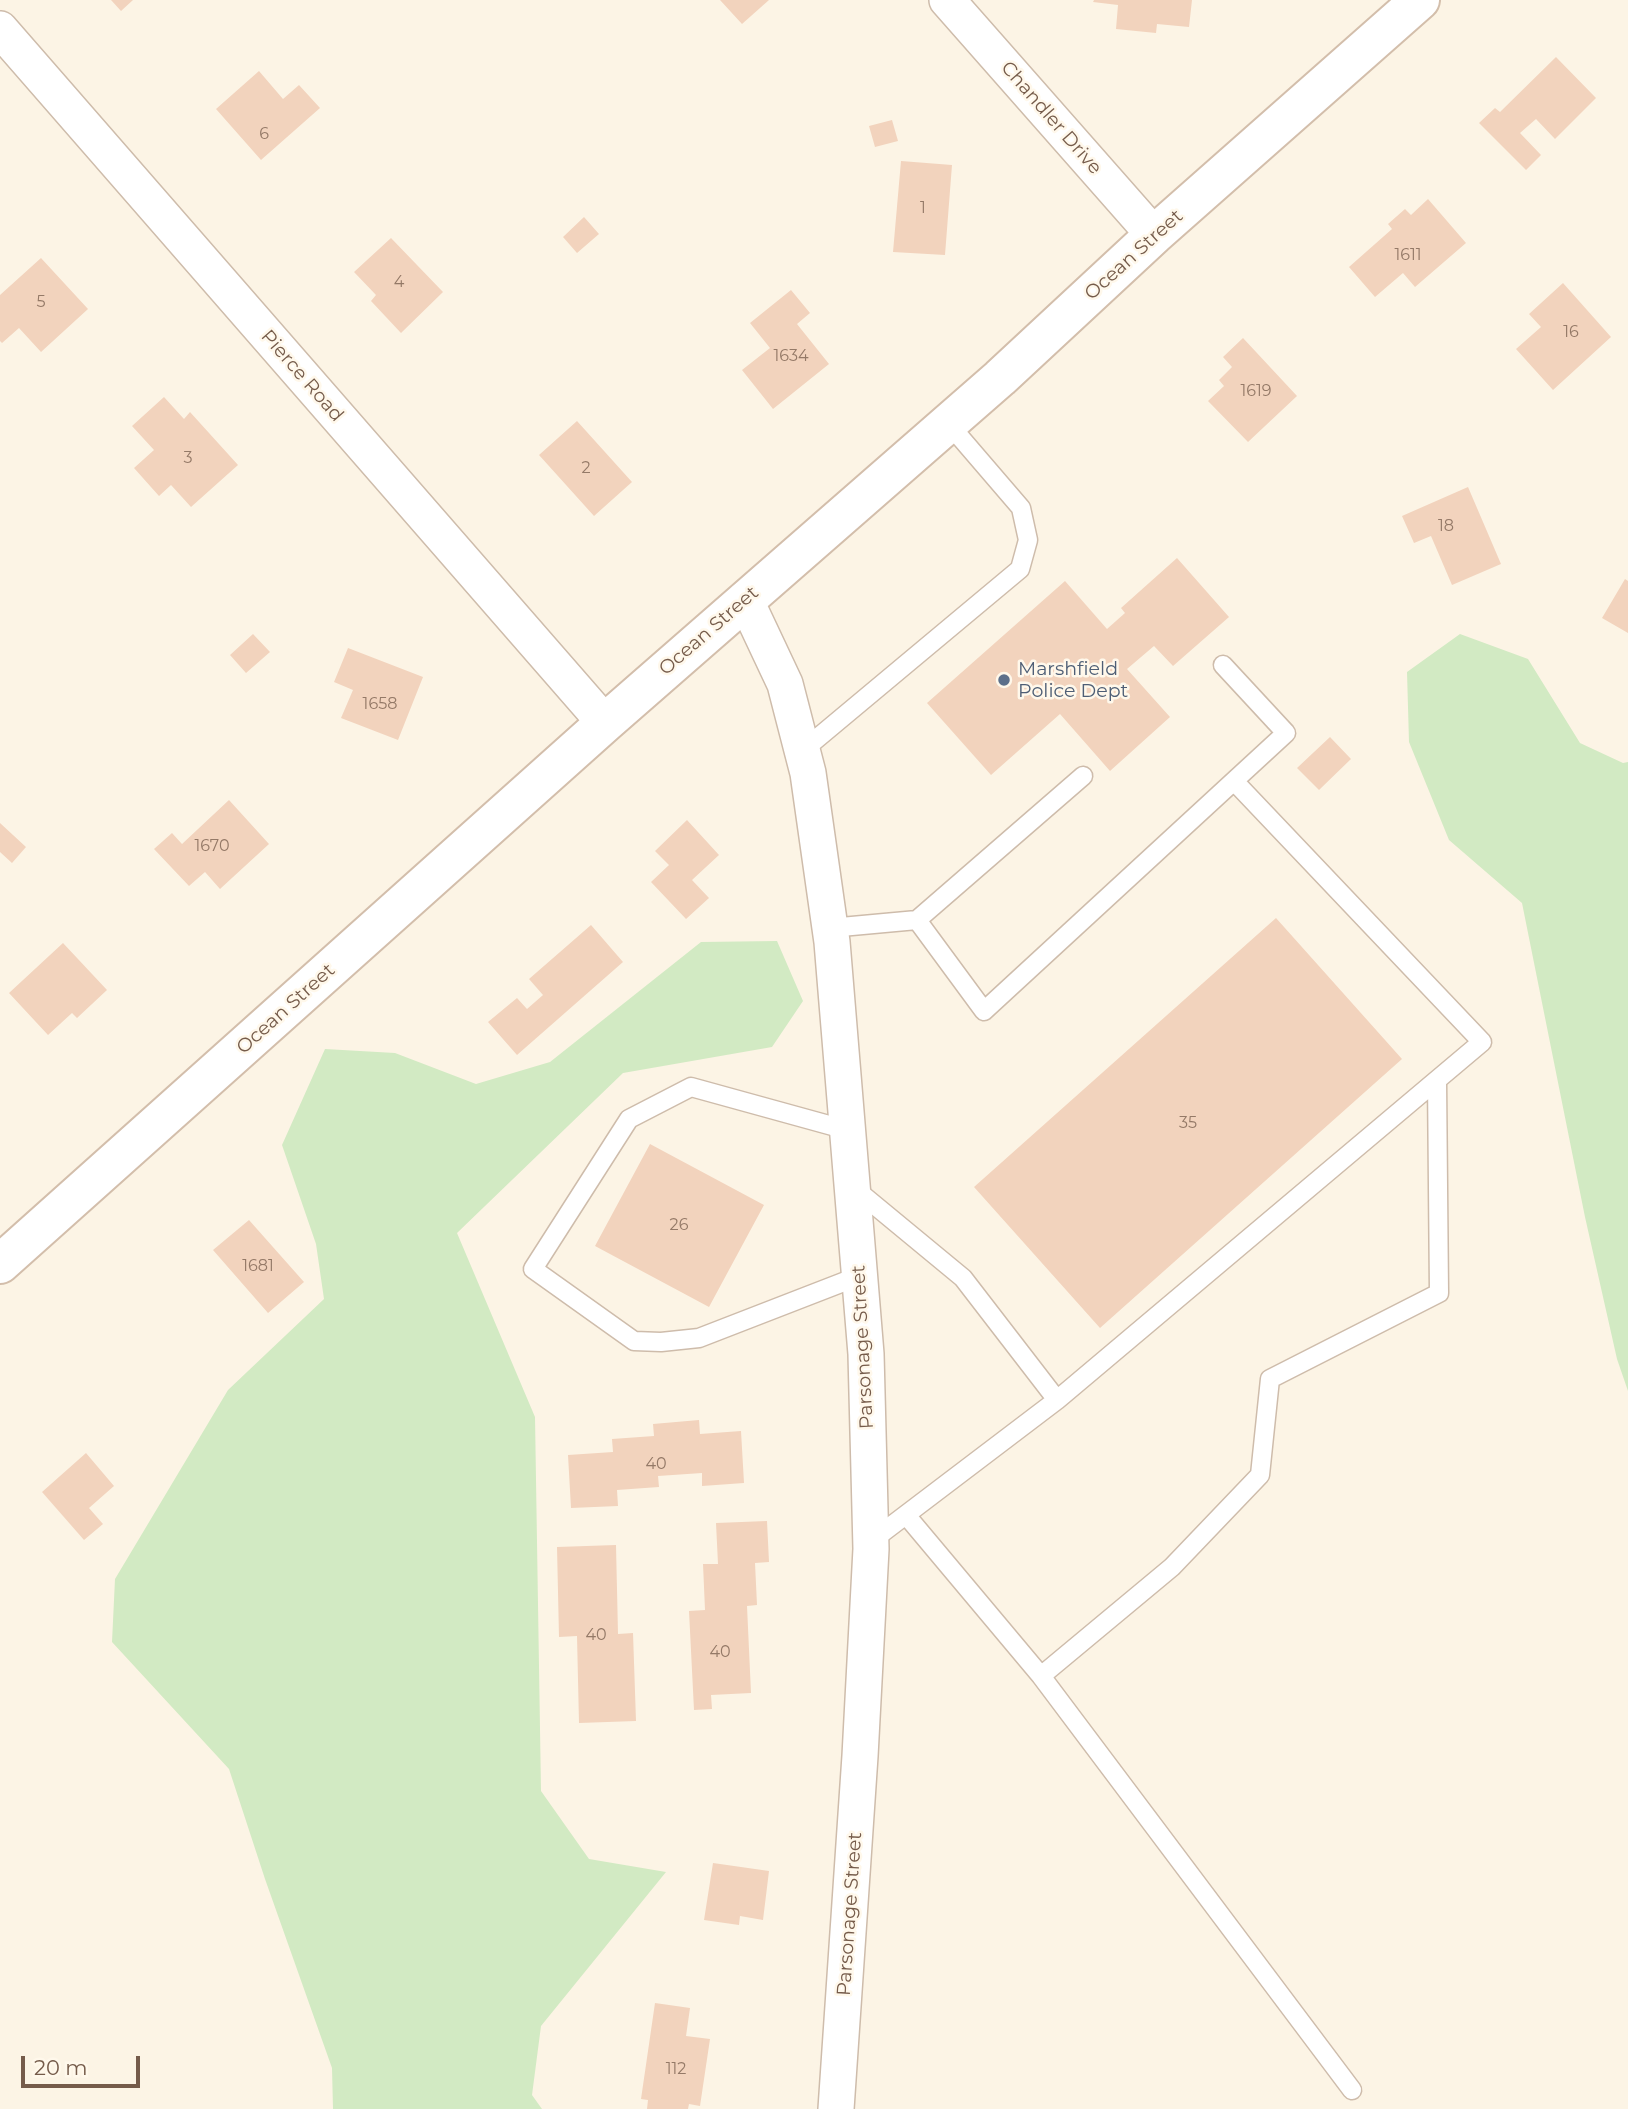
<!DOCTYPE html>
<style>
body{margin:0}
#map{position:relative;width:1628px;height:2109px;overflow:hidden;background:#fcf4e5;font-family:Montserrat,sans-serif}
canvas{display:block}
.scale{position:absolute;left:21px;top:2056px;width:119px;height:32px;box-sizing:border-box;border:4px solid #755b4a;border-top:0;padding-left:9px;font-size:21px;line-height:24px;white-space:nowrap;color:#755b4a;-webkit-text-stroke:5px #fff8eb;paint-order:stroke}
</style>
<div id="map">
<canvas width="1628" height="2109"></canvas>
<div class="scale">20 m</div>
</div>
<script>
const ctx = document.querySelector('canvas').getContext('2d');
ctx.lineJoin = 'round';
function fillPath(path, color) {
  ctx.fillStyle = color;
  ctx.fill(path, 'evenodd');
}
function shape(rows) {
  const path = new Path2D();
  for (const r of rows) {
    path.moveTo(r[0], r[1]);
    for (let i = 2; i < r.length; i += 2) path.lineTo(r[i], r[i + 1]);
  }
  return path;
}
function trace(path, color, width, dash) {
  ctx.strokeStyle = color;
  ctx.lineWidth = width;
  ctx.lineCap = dash ? 'butt' : 'round';
  ctx.setLineDash(dash || []);
  ctx.stroke(path);
}
function label(font, color, halo, rows, align = 'center') {
  ctx.font = font + ' Montserrat,sans-serif';
  ctx.lineWidth = 5;
  ctx.setLineDash([]);
  ctx.textBaseline = 'middle';
  ctx.strokeStyle = halo;
  ctx.fillStyle = color;
  for (const [text, x, y, turn = 0] of rows) {
    ctx.save();
    ctx.translate(x, y);
    ctx.rotate((+turn || 0) * Math.PI / 180);
    ctx.textAlign = isNaN(turn) ? turn : align;
    if (halo) ctx.strokeText(text, 0, 0);
    ctx.fillText(text, 0, 0);
    ctx.restore();
  }
}
fillPath(shape([
 [1460,634,1528,659,1580,743,1623,763,1628,762,1628,1391,1617,1359,1585,1217,1522,903,1449,840,1409,742,1407,672],
 [777,941,803,1001,772,1047,623,1073,457,1233,535,1417,541,1791,589,1859,666,1872,541,2026,532,2095,542,2109,333,2109,332,2068,265,1879,229,1769,112,1642,115,1579,228,1390,324,1299,316,1244,282,1145,325,1049,395,1053,476,1084,550,1062,701,942]
]), '#d2eac3');
fillPath(shape([
 [111,0,133,0,121,11],
 [720,0,769,0,742,24],
 [1094,0,1192,0,1189,27,1157,24,1156,33,1116,29,1118,5,1093,2],
 [1556,57,1596,98,1555,139,1536,119,1520,133,1541,155,1526,170,1479,123,1495,108,1500,112],
 [259,71,283,99,299,85,320,108,261,160,216,109],
 [892,120,898,141,875,147,869,126],
 [901,161,952,165,945,255,893,252],
 [1428,199,1466,243,1415,287,1403,273,1375,297,1349,267,1392,229,1388,224,1405,209,1411,215],
 [584,217,599,234,577,253,563,237],
 [391,238,443,292,401,333,371,301,376,295,354,272],
 [41,258,88,309,41,352,19,328,2,343,0,341,0,295],
 [1563,283,1611,337,1553,390,1516,349,1541,327,1529,314],
 [791,290,810,313,797,324,829,364,773,409,742,370,770,348,750,323],
 [1243,338,1297,396,1248,442,1208,401,1224,386,1219,380,1232,367,1223,357],
 [164,397,184,419,190,412,238,465,191,507,171,485,159,496,134,468,154,450,132,426],
 [577,421,632,482,594,516,539,455],
 [1468,487,1501,564,1452,585,1431,536,1414,543,1402,516],
 [1177,558,1229,617,1173,666,1154,646,1127,669,1170,717,1110,771,1060,714,991,775,927,703,1065,581,1107,629,1125,613,1121,608],
 [1625,579,1628,581,1628,633,1602,618],
 [253,634,270,652,246,673,230,655],
 [348,648,423,677,398,740,341,718,353,690,334,682],
 [1330,737,1351,759,1319,790,1297,768],
 [229,800,269,844,220,889,205,872,189,886,154,849,172,833,182,844],
 [687,820,719,855,692,880,709,898,686,919,651,882,669,865,655,851],
 [0,823,26,847,12,863,0,852],
 [1276,918,1402,1059,1100,1328,974,1187],
 [591,925,623,962,517,1055,488,1022,517,998,527,1009,543,995,529,979],
 [63,943,107,990,77,1018,72,1013,48,1035,9,993],
 [650,1144,764,1205,709,1307,595,1246],
 [249,1220,304,1282,268,1313,213,1250],
 [699,1420,700,1434,741,1431,744,1483,702,1486,702,1473,658,1476,659,1487,617,1490,618,1506,571,1508,568,1455,613,1452,612,1439,654,1436,653,1424],
 [86,1453,114,1486,89,1508,103,1524,84,1540,42,1492],
 [767,1521,769,1562,755,1563,757,1605,747,1606,751,1693,711,1695,712,1709,694,1710,689,1611,705,1610,703,1564,718,1564,716,1523],
 [616,1545,618,1634,633,1633,636,1721,579,1723,577,1636,559,1637,557,1547],
 [713,1863,769,1871,763,1920,740,1916,739,1925,704,1920],
 [655,2003,690,2008,686,2036,710,2039,700,2106,689,2104,688,2109,647,2109,648,2100,641,2099]
]), '#f2d3bd');
const service = shape([
 [802,751,1020,569,1028,540,1021,508,948,423],
 [917,920,984,1011,1286,733,1223,665],
 [830,928,917,920,1083,776],
 [847,1130,691,1087,629,1119,533,1269,634,1341,661,1342,699,1338,859,1276],
 [854,1188,963,1278,1057,1400,1482,1042,1234,781],
 [906,1515,1041,1676,1172,1567,1260,1475,1270,1379,1439,1293,1437,1080],
 [870,1542,1057,1400],
 [1041,1676,1352,2090]
]);
const minor = shape([
 [947,0,1154,235],
 [0,29,605,723],
 [745,599,785,684,808,773,832,942,866,1354,871,1549,860,1756,836,2109]
]);
const secondary = shape([
 [0,1264,605,723,1000,378,1154,235,1420,0]
]);
trace(service, '#cebcab', 21);
trace(minor, '#cebcab', 38);
trace(secondary, '#d3beab', 42);
trace(service, '#fff', 18);
trace(minor, '#fff', 35);
trace(secondary, '#fff', 38);
for (const [x, y, r, color] of [
 [1004,680,7,"#5c6f8a"]
]) {
  const dot = new Path2D();
  dot.arc(x, y, r, 0, 2 * Math.PI);
  ctx.fillStyle = color;
  ctx.fill(dot);
  trace(dot, '#fff8eb', 2.5);
}
label('16px', '#947967', null, [
 ["6",264,134],
 ["1",923,208],
 ["1611",1408,255],
 ["4",399,282],
 ["5",41,302],
 ["16",1571,332],
 ["1634",791,356],
 ["1619",1256,391],
 ["3",188,458],
 ["2",586,468],
 ["18",1446,526],
 ["1658",380,704],
 ["1670",212,846],
 ["35",1188,1123],
 ["26",679,1225],
 ["1681",258,1266],
 ["40",656,1464],
 ["40",596,1635],
 ["40",720,1652],
 ["112",676,2069]
]);
label('19px', '#755b4a', '#fff8eb', [
 ["Chandler Drive",1051,118,49],
 ["Ocean Street",1134,255,-42],
 ["Pierce Road",302,376,49],
 ["Ocean Street",709,631,-41],
 ["Ocean Street",286,1009,-42],
 ["Parsonage Street",863,1347,-93],
 ["Parsonage Street",850,1914,-86]
]);
label('19px', '#4e5e75', '#fff8eb', [
 ["Marshfield",1018,669],
 ["Police Dept",1018,691]
], 'left');
</script>
